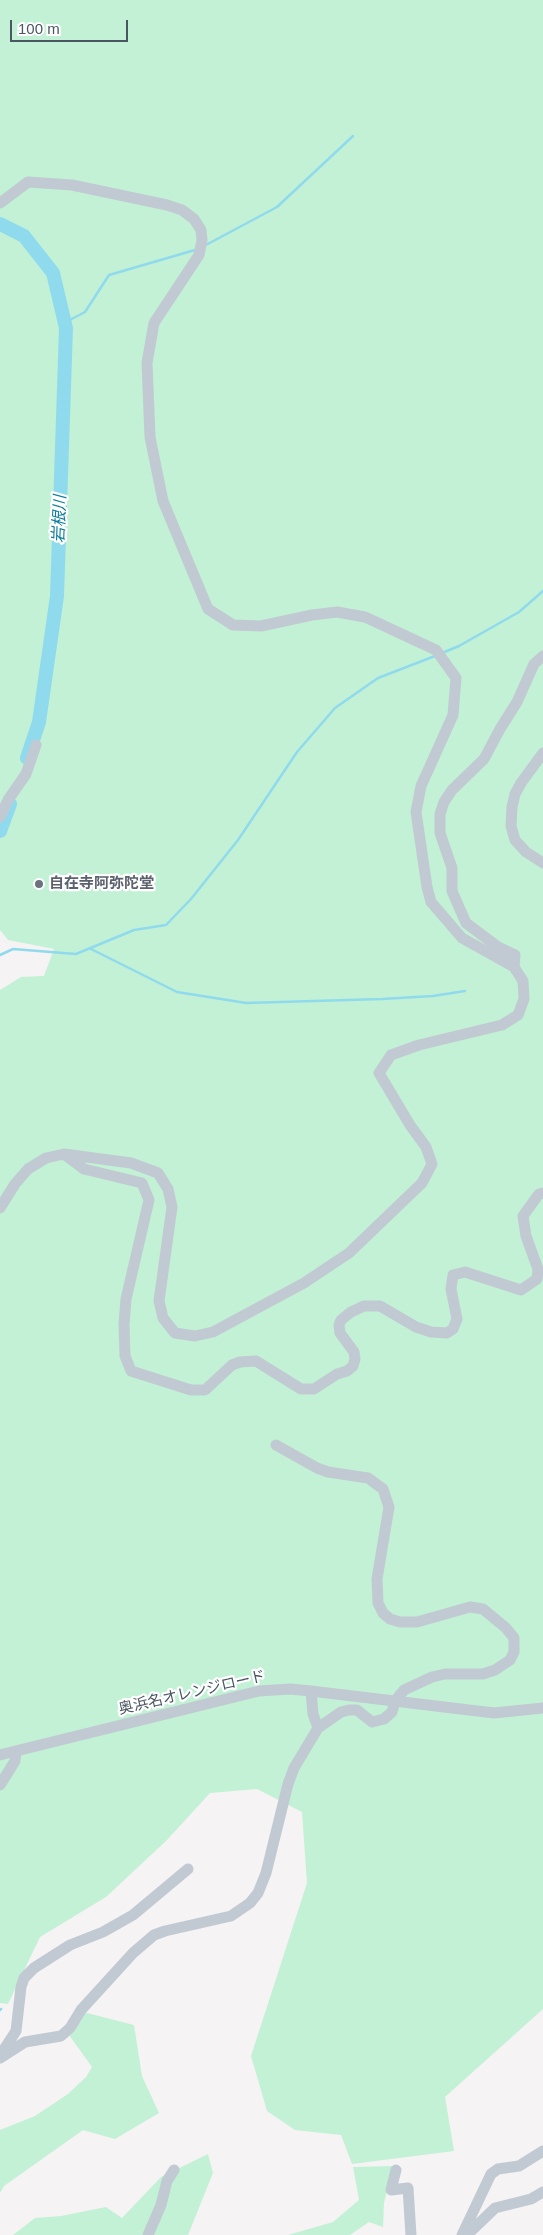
<!DOCTYPE html>
<meta charset="utf-8">
<style>
body{margin:0}
#map{position:relative;width:543px;height:2235px;overflow:hidden;background:#f5f3f3;font-family:Helvetica,sans-serif}
canvas{display:block}
.scale{position:absolute;left:10px;top:20px;width:118px;height:22px;box-sizing:border-box;border:2px solid #4a5661;border-top:0;padding-left:6px;font-size:15px;line-height:18px;white-space:nowrap;color:#4a5661;-webkit-text-stroke:4px #fff;paint-order:stroke}
</style>
<div id="map">
<canvas width="543" height="2235"></canvas>
<div class="scale">100 m</div>
</div>
<script>
const ctx = document.querySelector('canvas').getContext('2d');
ctx.lineJoin = 'round';
function fillPath(path, color) {
  ctx.fillStyle = color;
  ctx.fill(path, 'evenodd');
}
function shape(rows) {
  const path = new Path2D();
  for (const r of rows) {
    path.moveTo(r[0], r[1]);
    for (let i = 2; i < r.length; i += 2) path.lineTo(r[i], r[i + 1]);
  }
  return path;
}
function trace(path, color, width, dash) {
  ctx.strokeStyle = color;
  ctx.lineWidth = width;
  ctx.lineCap = dash ? 'butt' : 'round';
  ctx.setLineDash(dash || []);
  ctx.stroke(path);
}
function label(font, color, halo, rows, align = 'center') {
  ctx.font = font + ' Helvetica,"Noto Sans JP",sans-serif';
  ctx.lineWidth = 4.5;
  ctx.setLineDash([]);
  ctx.textBaseline = 'middle';
  ctx.strokeStyle = halo;
  ctx.fillStyle = color;
  for (const [text, x, y, turn = 0] of rows) {
    ctx.save();
    ctx.translate(x, y);
    ctx.rotate((+turn || 0) * Math.PI / 180);
    ctx.textAlign = isNaN(turn) ? turn : align;
    if (halo) ctx.strokeText(text, 0, 0);
    ctx.fillText(text, 0, 0);
    ctx.restore();
  }
}
fillPath(shape([
 [0,0,543,0,543,2009,445,2097,454,2151,352,2164,341,2135,295,2130,267,2111,251,2056,307,1883,302,1812,257,1789,210,1793,167,1840,106,1897,40,1937,8,2004,0,2003,0,990,21,977,44,976,54,949,8,940,0,930],
 [83,2012,134,2025,142,2076,159,2113,115,2139,83,2130,4,2186,0,2193,0,2130,35,2116,68,2094,86,2077,92,2067,69,2035],
 [208,2154,213,2173,188,2235,13,2235,35,2218,61,2216,106,2207,122,2218,161,2177],
 [393,2166,384,2203,383,2227,369,2222,350,2235,288,2235,333,2222,359,2200,353,2167]
]), '#c3f1d5');
trace(shape([
 [204,246,277,207,353,136],
 [64,323,85,312,109,275,195,250],
 [442,653,459,646,519,612,543,591],
 [91,949,177,992,246,1003,382,999,433,996,465,991],
 [0,955,13,949,76,954,134,930,166,925,191,899,238,840,297,752,335,708,378,678,435,656],
 [0,2010,1,2009]
]), '#90daee', 2.5);
trace(shape([
 [0,224,24,236,53,273,66,328,57,596,39,722,27,758],
 [0,831,10,804]
]), '#90daee', 14);
trace(shape([
 [0,203,28,182,72,185,167,205,182,210,194,219,201,230,202,240,199,255,154,323,147,363,150,437,163,501,208,609,233,625,261,626,312,615,337,612,365,617,436,650,456,678,453,715,421,786,416,812,427,887,431,902,462,938,514,967,523,981,524,999,518,1015,502,1025,419,1045,391,1055,379,1073,410,1125,426,1147,432,1164,422,1183,349,1253,304,1283,213,1332,195,1336,175,1333,163,1318,159,1301,172,1207,168,1189,158,1173,131,1163,64,1154,46,1158,28,1169,15,1184,0,1208],
 [543,753,521,783,515,794,512,807,511,826,515,840,526,852,543,863],
 [0,817,8,800,26,774,36,745],
 [514,967,515,955,498,947,466,923,452,891,452,868,440,833,440,814,444,802,452,790,484,759,500,729,517,702,534,664,543,656],
 [64,1154,84,1169,142,1183,149,1200,126,1299,124,1324,125,1356,131,1371,191,1390,205,1390,232,1365,240,1362,256,1361,301,1389,314,1389,337,1374,347,1371,353,1366,355,1359,354,1352,340,1333,339,1325,341,1320,351,1312,364,1306,380,1306,416,1327,431,1332,447,1333,453,1329,457,1319,451,1289,453,1275,465,1272,521,1290,537,1279,538,1269,526,1236,523,1216,539,1194,543,1193],
 [311,1691,313,1714,318,1728],
 [0,1755,259,1691,290,1689,311,1691,494,1713,543,1708],
 [0,1785,15,1761,16,1752],
 [3,2051,16,2031,21,1987,24,1978,34,1968,70,1945,103,1932,133,1915,188,1869],
 [0,2058,25,2042,61,2036,70,2028,81,2010,133,1953,154,1935,165,1931,231,1916,250,1903,258,1893,266,1873,288,1784,294,1768,318,1728,341,1712,349,1710,357,1710,372,1722,384,1719,392,1712,395,1701,404,1690,432,1677,445,1674,483,1674,495,1670,510,1660,514,1652,514,1638,506,1628,483,1609,470,1607,417,1622,400,1622,390,1619,383,1613,378,1603,377,1579,389,1507,383,1489,368,1478,328,1472,317,1468,276,1445],
 [396,2170,391,2190,408,2188,411,2235],
 [148,2235,161,2205,167,2181,174,2170],
 [462,2235,491,2174,498,2169,519,2166,543,2151],
 [467,2235,495,2208,531,2199,543,2192]
]), '#c1cad2', 11);
for (const [x, y, r, color] of [
 [39,884,5,"#6b7280"]
]) {
  const dot = new Path2D();
  dot.arc(x, y, r, 0, 2 * Math.PI);
  ctx.fillStyle = color;
  ctx.fill(dot);
  trace(dot, '#fff', 2);
}
label('bold 15px', '#5b616d', '#fff', [
 ["自在寺阿弥陀堂",49,884]
], 'left');
label('15px', '#4a5661', '#fff', [
 ["奥浜名オレンジロード",192,1693,-13]
]);
label('italic 16px', '#0c7c9b', '#fff', [
 ["岩根川",60,519,-88]
]);
</script>
